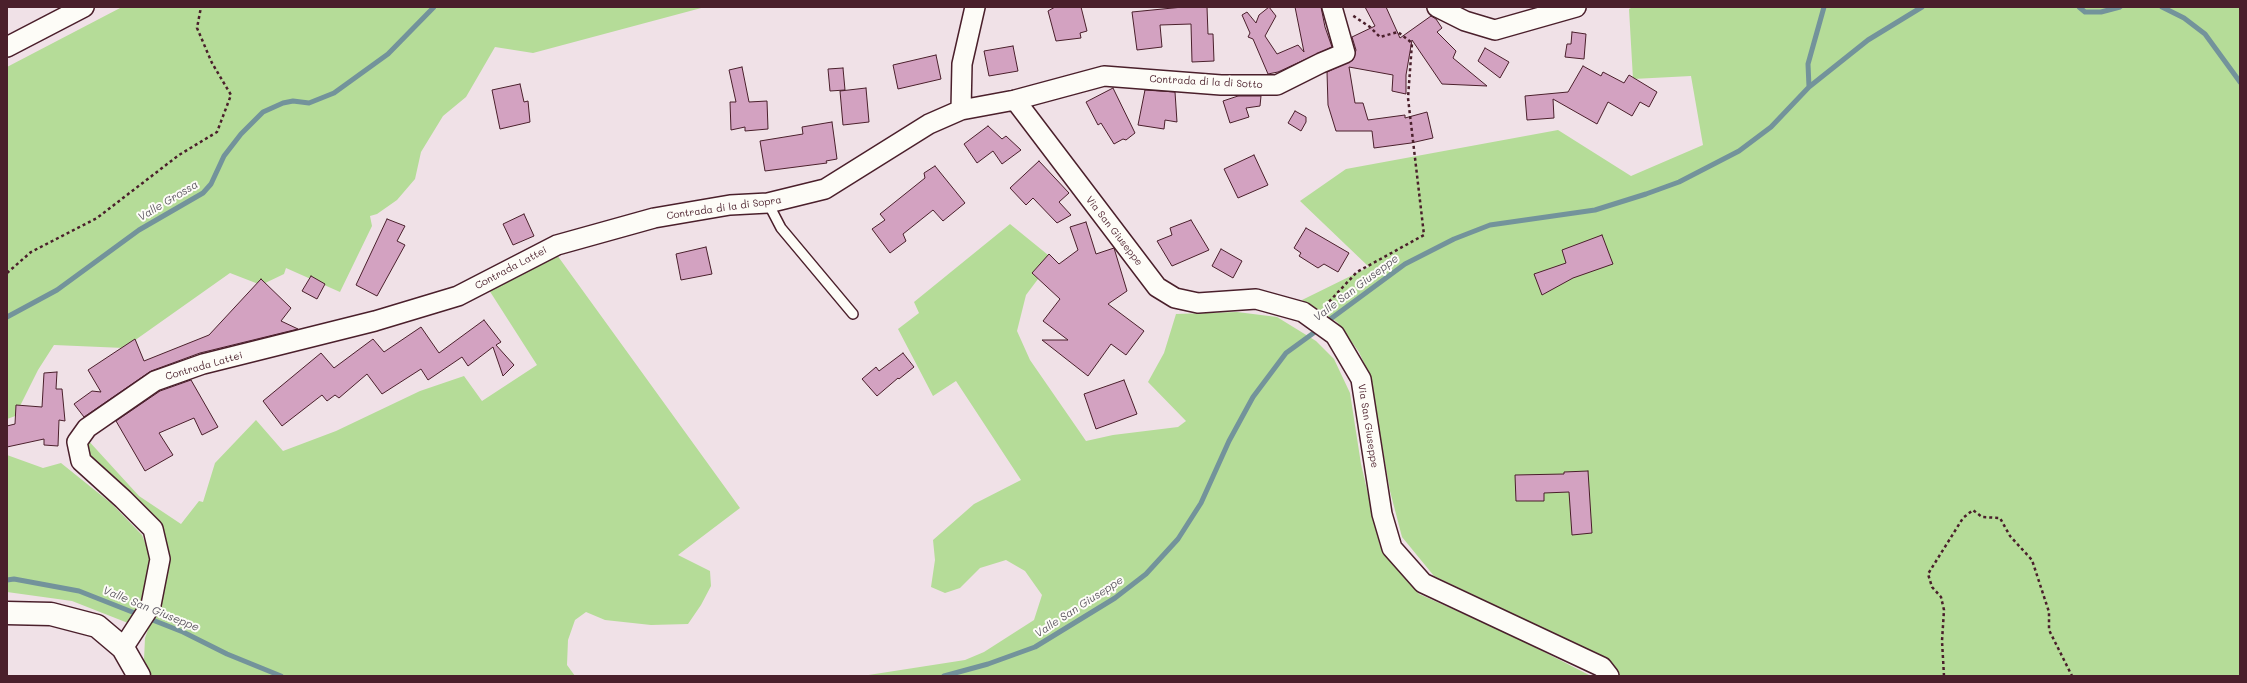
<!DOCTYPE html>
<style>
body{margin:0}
#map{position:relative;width:2247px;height:683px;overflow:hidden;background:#f0e1e7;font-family:Mali,sans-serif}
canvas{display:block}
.frame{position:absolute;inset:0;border:8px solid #4a1f2b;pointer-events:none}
</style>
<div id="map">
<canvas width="2247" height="683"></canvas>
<div class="frame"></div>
</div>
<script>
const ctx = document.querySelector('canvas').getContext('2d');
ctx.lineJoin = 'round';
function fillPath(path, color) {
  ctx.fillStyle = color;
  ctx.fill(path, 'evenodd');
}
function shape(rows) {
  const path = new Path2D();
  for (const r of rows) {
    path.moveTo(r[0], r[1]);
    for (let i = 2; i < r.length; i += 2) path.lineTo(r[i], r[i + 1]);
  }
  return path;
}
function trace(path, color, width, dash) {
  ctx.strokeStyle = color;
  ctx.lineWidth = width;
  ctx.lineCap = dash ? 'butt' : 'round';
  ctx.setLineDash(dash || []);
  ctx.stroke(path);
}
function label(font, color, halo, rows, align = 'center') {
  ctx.font = font + ' Mali,sans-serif';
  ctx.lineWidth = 4;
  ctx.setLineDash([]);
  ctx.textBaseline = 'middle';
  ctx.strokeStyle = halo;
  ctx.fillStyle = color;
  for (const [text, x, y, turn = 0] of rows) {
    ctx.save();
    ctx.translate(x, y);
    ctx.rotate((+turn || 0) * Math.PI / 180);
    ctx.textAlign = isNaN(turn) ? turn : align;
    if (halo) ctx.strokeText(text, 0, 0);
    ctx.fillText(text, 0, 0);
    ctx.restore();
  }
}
fillPath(shape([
 [122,7,705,7,533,53,495,47,466,97,443,116,421,152,415,179,397,200,377,214,370,216,372,226,340,292,286,268,284,274,261,285,230,273,124,348,54,345,38,370,19,408,18,415,7,419,7,67],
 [1633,7,2240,7,2240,676,1620,676,1593,652,1434,576,1402,537,1390,491,1374,399,1367,370,1359,352,1337,322,1302,300,1369,267,1300,201,1346,169,1558,130,1631,176,1703,145,1691,76,1633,79,1629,9],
 [1010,224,1053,259,1026,295,1017,331,1030,360,1086,441,1113,435,1178,427,1186,421,1148,382,1164,353,1176,314,1237,312,1277,317,1316,341,1334,359,1350,393,1361,464,1380,546,1419,594,1511,635,1591,676,862,676,965,660,984,652,1034,620,1042,595,1025,571,1006,560,980,568,960,588,945,593,931,587,935,560,933,540,974,504,1021,480,956,381,933,396,898,329,919,313,914,302],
 [557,255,740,508,678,555,710,571,711,586,701,605,688,624,651,625,605,620,586,612,575,620,568,640,567,665,575,676,152,676,144,660,145,638,164,585,169,552,156,523,85,454,86,438,139,496,181,524,199,501,203,502,215,463,256,420,283,451,336,431,420,391,464,376,482,401,537,365,489,290],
 [7,455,43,468,61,463,112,504,142,535,150,555,150,579,141,605,128,623,72,601,7,592]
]), '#b5dc98');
trace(shape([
 [2079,7,2085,12,2101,12,2120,7],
 [2162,7,2184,18,2205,34,2240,82],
 [1809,87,1868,40,1922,7],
 [7,317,57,290,139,230,203,193,211,184,224,156,241,134,263,112,283,103,293,101,309,103,334,93,388,54,434,7],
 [1325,323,1405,264,1454,239,1490,225,1595,210,1646,194,1679,182,1739,151,1771,127,1809,87,1808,64,1824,7],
 [7,580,14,579,79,591,183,632,227,654,281,676],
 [944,676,988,664,1035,647,1115,598,1146,574,1178,539,1201,503,1229,441,1253,397,1286,353,1319,329]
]), '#73939b', 5);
const building = shape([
 [1055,7,1081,7,1087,31,1080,33,1081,38,1056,41,1048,11,1055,7],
 [1183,7,1207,7,1208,34,1213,34,1214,61,1192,62,1191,24,1160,25,1162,47,1137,50,1132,12,1183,7],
 [1269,7,1276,16,1265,36,1277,54,1298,45,1304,52,1295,7,1321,7,1325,27,1332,47,1278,72,1268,74,1253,39,1248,37,1250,33,1242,15,1247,12,1256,23,1259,15,1269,7],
 [1365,7,1386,7,1400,38,1431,16,1436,19,1442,28,1437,32,1456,51,1453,58,1487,86,1442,84,1412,40,1406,75,1406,94,1392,91,1393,75,1349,67,1355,103,1363,103,1368,120,1405,115,1405,118,1427,112,1433,138,1411,143,1374,148,1372,131,1336,131,1328,105,1327,72,1353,60,1356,50,1352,37,1375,26,1365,7],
 [1572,32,1586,34,1584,59,1565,57,1567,44,1571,44,1572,32],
 [1013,46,1018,71,989,76,984,51,1013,46],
 [1485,48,1509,62,1500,78,1478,61,1485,48],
 [936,55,941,79,898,89,893,65,936,55],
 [1583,66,1601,76,1603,72,1624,83,1629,75,1657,92,1649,107,1640,102,1632,116,1608,102,1597,124,1553,99,1554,118,1527,120,1525,96,1568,92,1583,66],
 [742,67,749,102,767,101,768,129,745,131,745,127,731,130,730,102,736,102,729,70,742,67],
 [843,68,845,90,830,91,828,69,843,68],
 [520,84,524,102,528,101,530,122,500,129,492,90,520,84],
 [866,88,869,122,843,125,840,91,866,88],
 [1113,88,1135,133,1126,140,1123,139,1114,144,1101,123,1098,125,1086,102,1113,88],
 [1145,90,1175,92,1177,122,1165,120,1164,129,1138,125,1145,90],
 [1238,96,1261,96,1260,106,1246,108,1249,117,1230,123,1223,101,1238,96],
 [1295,111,1306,117,1306,122,1301,131,1288,123,1295,111],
 [832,122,837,159,826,161,827,163,765,171,760,141,803,134,802,127,832,122],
 [988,126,1002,139,1006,136,1021,150,1002,164,993,151,977,163,964,144,988,126],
 [1254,155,1268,185,1238,198,1224,169,1254,155],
 [1039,161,1069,193,1059,202,1071,215,1057,223,1033,198,1026,205,1010,188,1039,161],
 [935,166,965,203,943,221,933,210,903,234,906,241,890,253,872,229,885,220,880,214,925,178,924,173,935,166],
 [524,214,534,236,513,245,503,224,524,214],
 [387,219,405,226,397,241,405,245,377,296,356,285,387,219],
 [1191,220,1209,250,1172,266,1157,241,1172,235,1170,228,1191,220],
 [1086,222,1096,254,1114,248,1127,291,1108,304,1144,331,1126,355,1111,344,1088,376,1042,340,1068,340,1043,321,1060,299,1032,273,1049,254,1059,264,1078,250,1070,227,1086,222],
 [1306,228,1349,253,1338,272,1324,264,1318,268,1299,256,1301,253,1294,248,1306,228],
 [1602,235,1613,264,1573,278,1542,295,1534,274,1566,263,1562,250,1602,235],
 [706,247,712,274,681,280,676,254,706,247],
 [1221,249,1242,261,1233,278,1212,266,1221,249],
 [311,276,325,284,317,299,302,291,311,276],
 [261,279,291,308,281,321,298,329,200,353,151,371,84,417,74,404,92,391,101,392,88,370,135,339,144,361,209,335,261,279],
 [484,320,501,342,496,345,514,365,503,376,493,347,468,366,462,357,428,380,421,369,382,394,367,374,339,398,335,395,327,401,322,395,282,426,263,401,321,353,334,368,373,339,384,352,421,327,439,353,484,320],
 [903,353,914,367,899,379,898,378,877,396,862,379,876,367,879,371,903,353],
 [57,372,56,389,62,389,65,421,59,420,58,446,44,445,44,439,7,447,7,426,15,424,16,405,42,407,44,373,57,372],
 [191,380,218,427,202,435,194,418,159,433,173,455,145,471,116,421,160,391,191,380],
 [1124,380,1137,414,1096,429,1084,394,1124,380],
 [1588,471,1592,533,1572,535,1569,492,1544,493,1544,501,1516,501,1515,475,1564,474,1564,472,1588,471]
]);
fillPath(building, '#d3a2c1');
trace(building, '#4a1f2b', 1);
const lane = shape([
 [768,203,781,228,853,314]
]);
const street = shape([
 [1437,7,1465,21,1495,30,1576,7],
 [7,47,84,7],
 [1015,100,1157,287,1175,298,1198,303,1256,299,1303,312,1335,335,1361,379,1382,514,1392,548,1423,583,1602,667,1609,676],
 [961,110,962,64,975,7],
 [123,648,151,605,160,559,153,529,123,499,81,461,77,442,87,428,155,381,203,364,375,321,458,296,557,245,654,218,730,205,768,203,825,189,929,124,961,110,1015,100,1104,76,1221,85,1277,85,1321,63,1345,53,1332,7]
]);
const secondary = shape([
 [7,613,51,614,97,626,123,648,139,676]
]);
trace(lane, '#4a1f2b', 12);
trace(street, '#4a1f2b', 22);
trace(secondary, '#4a1f2b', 25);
trace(shape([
 [7,273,31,252,97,218,179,155,217,132,231,95,212,63,197,28,201,7],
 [1325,306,1357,272,1424,235,1408,98,1412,43,1398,32,1380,37,1370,27,1352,15],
 [1944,676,1942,641,1944,610,1941,597,1932,587,1928,574,1963,518,1973,510,1982,517,2000,518,2010,536,2032,560,2049,612,2049,630,2072,676]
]), '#4a1f2b', 2.5, [3, 3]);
trace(lane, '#fdfcf7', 9);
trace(street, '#fdfcf7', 19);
trace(secondary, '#fdfcf7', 22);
label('10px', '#4a1f2b', '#fdfcf7', [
 ["Contrada di la di Sotto",1206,82,3],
 ["Contrada di la di Sopra",724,208,-8],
 ["Via San Giuseppe",1114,231,52],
 ["Contrada Lattei",511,268,-28],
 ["Contrada Lattei",204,366,-16],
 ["Via San Giuseppe",1368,426,81]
]);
label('italic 11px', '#5f5963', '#fdfcf7', [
 ["Valle Grossa",168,201,-31],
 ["Valle San Giuseppe",1356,288,-37],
 ["Valle San Giuseppe",1079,607,-33],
 ["Valle San Giuseppe",151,609,22]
]);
</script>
